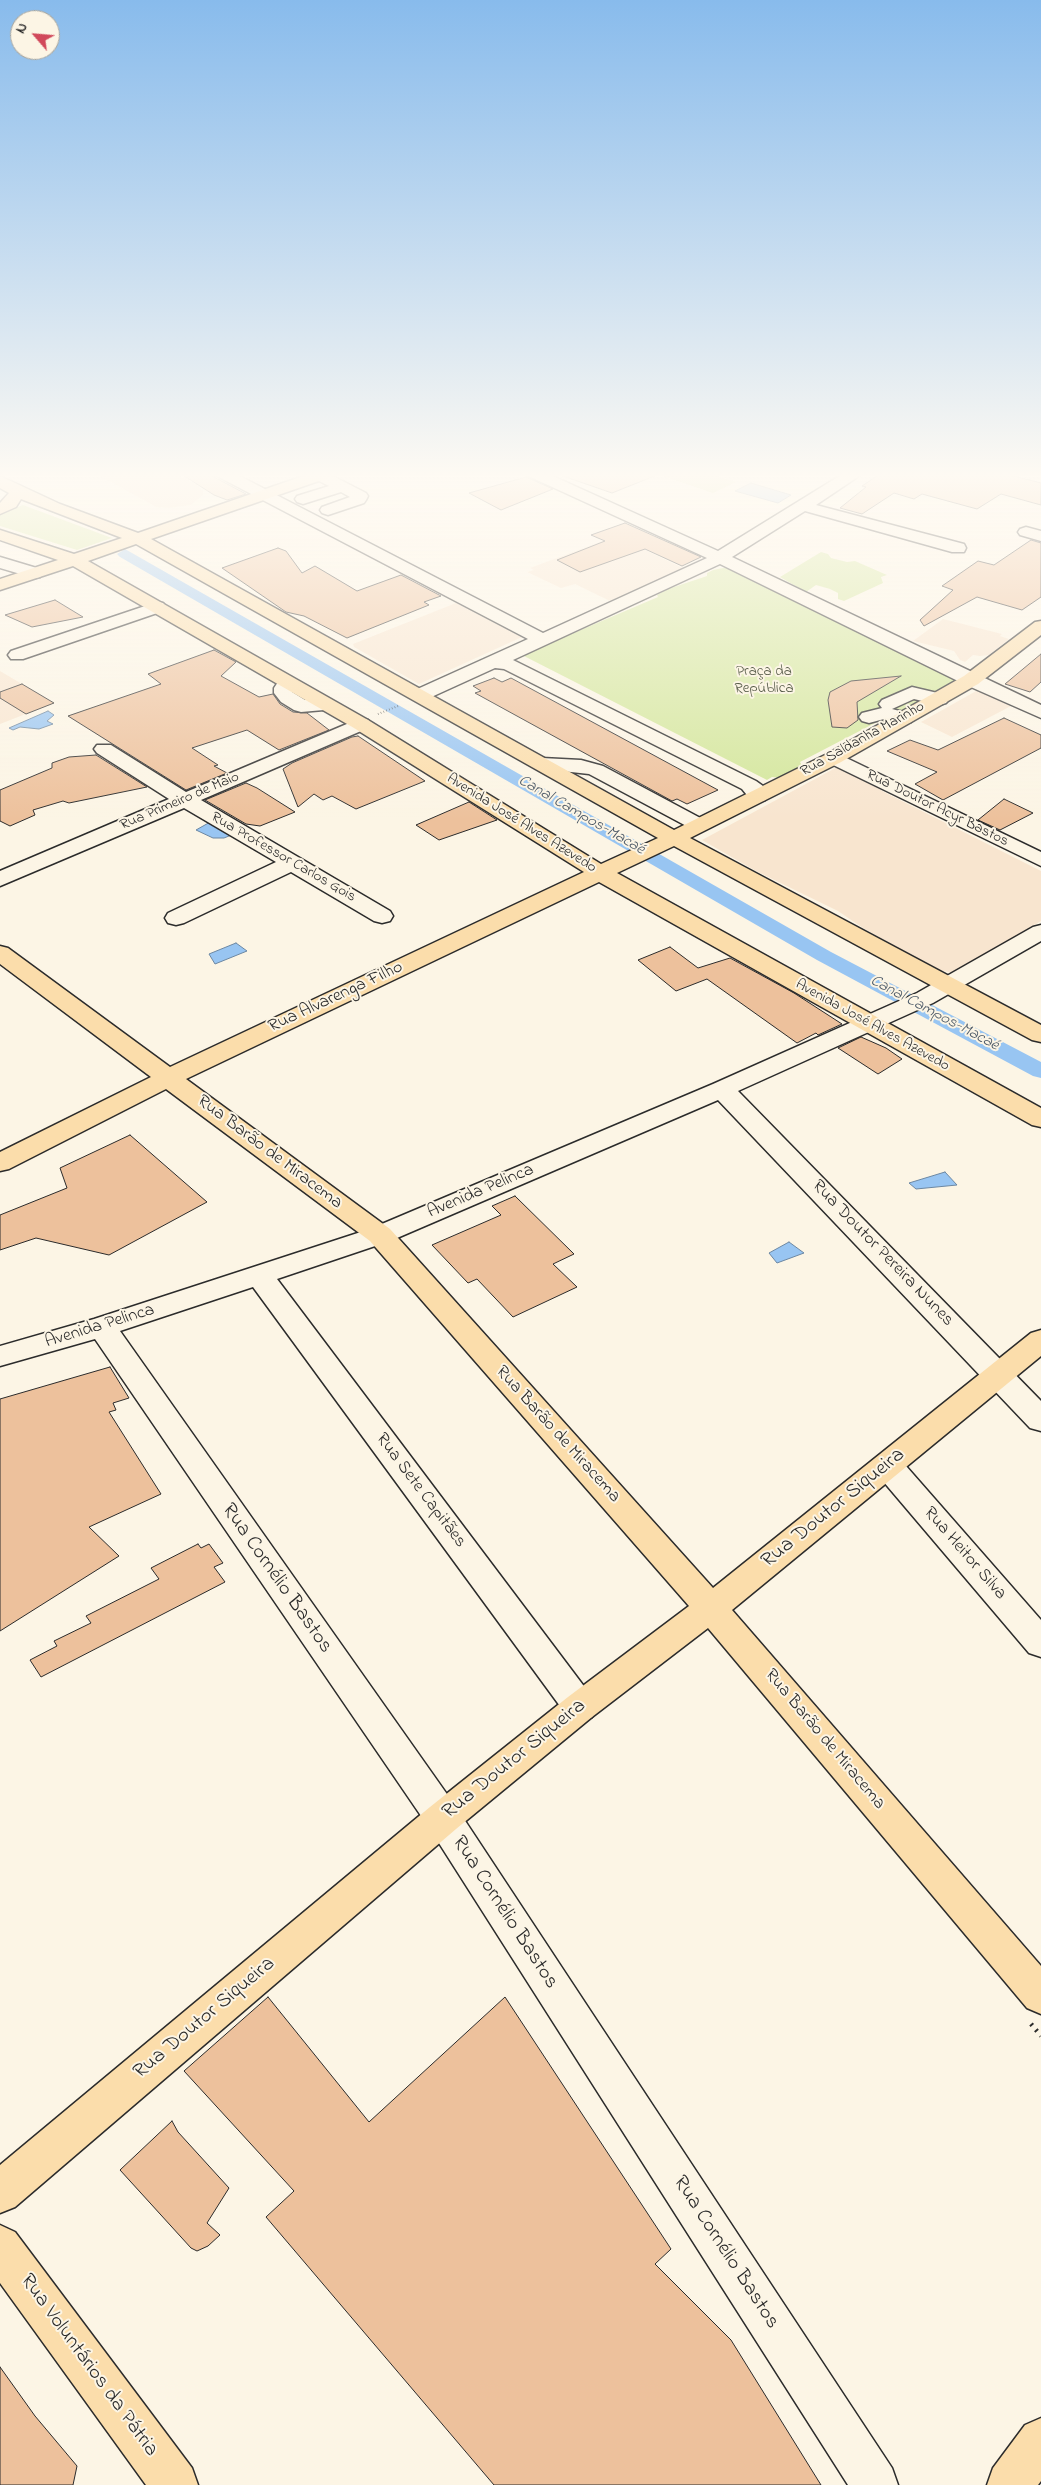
<!DOCTYPE html>
<meta charset="utf-8">
<style>
body{margin:0}
#map{position:relative;width:1041px;height:2485px;overflow:hidden;background:#fcf5e5;font-family:"Indie Flower",sans-serif}
canvas{display:block}
.north{position:absolute;left:10px;top:10px;width:50px;height:50px;box-sizing:border-box;background:#fcf5e5;border:1px solid #a8a49b;border-radius:50%;rotate:297deg;font-size:14px;font-weight:700;line-height:20px;text-align:center;color:#2b2b2b}
.north::after{content:'';display:block;margin:auto;width:18px;height:22px;background:#d1495b;clip-path:polygon(50% 0,100% 100%,50% 72%,0 100%)}
</style>
<div id="map">
<canvas width="1041" height="2485"></canvas>
<div class="north">N</div>
</div>
<script>
const ctx = document.querySelector('canvas').getContext('2d');
ctx.lineJoin = 'round';
function fillPath(path, color) {
  ctx.fillStyle = color;
  ctx.fill(path, 'evenodd');
}
function shape(rows) {
  const path = new Path2D();
  for (const r of rows) {
    path.moveTo(r[0], r[1]);
    for (let i = 2; i < r.length; i += 2) path.lineTo(r[i], r[i + 1]);
  }
  return path;
}
function trace(path, color, width, dash) {
  ctx.strokeStyle = color;
  ctx.lineWidth = width;
  ctx.lineCap = dash ? 'butt' : 'round';
  ctx.setLineDash(dash || []);
  ctx.stroke(path);
}
function label(font, color, halo, rows, align = 'center') {
  ctx.font = font + ' "Indie Flower",sans-serif';
  ctx.lineWidth = 4;
  ctx.setLineDash([]);
  ctx.textBaseline = 'middle';
  ctx.strokeStyle = halo;
  ctx.fillStyle = color;
  for (const [text, x, y, turn = 0] of rows) {
    ctx.save();
    ctx.translate(x, y);
    ctx.rotate((+turn || 0) * Math.PI / 180);
    ctx.textAlign = isNaN(turn) ? turn : align;
    if (halo) ctx.strokeText(text, 0, 0);
    ctx.fillText(text, 0, 0);
    ctx.restore();
  }
}
fillPath(shape([
 [93,472,172,472,197,485,203,491,203,495,191,505,169,508,156,507],
 [616,536,685,569,610,601,575,584,561,588,527,572,534,570,530,568],
 [456,603,522,637,419,684,354,647,353,644],
 [943,619,1002,634,1000,636,1009,639,989,655,980,656,973,655,965,662,960,660,954,651,913,641],
 [0,671,54,703,0,724],
 [978,690,1013,705,952,737,921,722],
 [841,765,884,792,1041,871,1041,921,953,973,935,969,863,928,838,911,756,871,702,840]
]), '#f8e5cf');
fillPath(shape([
 [666,472,704,472,736,482,713,493,660,475],
 [23,505,112,538,77,550,0,526,0,514],
 [821,552,828,554,831,558,847,562,855,561,887,575,881,577,883,583,844,601,838,599,838,593,830,589,816,585,806,592,780,577],
 [728,567,751,577,748,579,959,679,904,710,900,710,800,762,803,767,782,778,772,777,767,780,522,655,658,597,657,595,668,589,707,576,707,573,713,570]
]), '#d3e69b');
const water = shape([
 [751,483,791,495,778,503,735,491,751,483],
 [48,711,54,715,47,721,53,724,39,729,20,727,13,730,9,728,48,711],
 [212,821,234,834,224,838,213,838,196,830,212,821],
 [236,943,247,951,215,964,209,954,236,943],
 [945,1172,957,1185,916,1189,909,1183,945,1172],
 [789,1242,804,1253,777,1263,769,1253,789,1242]
]);
fillPath(water, '#98c5f2');
trace(water, '#6c87a2', 1);
fillPath(shape([
 [125,549,831,952,1041,1062,1041,1078,1033,1076,817,960,120,557,117,554,125,549]
]), '#98c5f2');
const building = shape([
 [178,472,210,472,214,477,246,494,227,500,214,495,178,472],
 [561,472,662,472,662,473,612,493,560,475,561,472],
 [883,472,999,472,1041,483,1041,505,1001,494,977,509,922,494,914,499,894,493,862,514,840,508,866,487,862,486,883,472],
 [526,477,553,489,501,510,469,493,526,477],
 [625,523,701,557,682,566,645,549,580,572,557,560,605,541,591,535,625,523],
 [1031,540,1041,543,1041,597,1022,610,977,597,924,626,920,620,953,590,942,586,978,561,994,565,1031,540],
 [278,548,286,551,302,573,315,566,357,591,401,575,441,596,424,602,429,605,347,638,304,616,286,612,222,568,278,548],
 [55,600,83,617,32,627,5,615,55,600],
 [214,650,236,662,221,676,259,697,273,694,280,704,293,712,307,713,329,730,279,750,247,730,192,748,218,765,214,766,227,773,186,790,68,716,161,684,148,674,214,650],
 [1041,654,1041,682,1030,692,1005,684,1041,654],
 [901,676,857,702,858,720,847,728,832,727,828,700,830,692,851,681,901,676],
 [494,678,502,682,511,678,718,790,687,804,677,799,672,801,475,693,481,691,473,686,494,678],
 [22,684,54,703,26,714,0,698,0,692,22,684],
 [1004,718,1041,735,1041,748,943,800,915,784,937,772,887,751,910,740,938,750,1004,718],
 [358,736,425,781,356,809,332,796,323,800,314,794,298,807,283,769,292,763,352,737,358,736],
 [96,755,147,787,69,803,63,801,33,810,35,815,10,826,0,821,0,790,52,768,52,763,69,757,96,755],
 [246,783,257,788,295,812,260,826,246,824,205,800,246,783],
 [1004,799,1033,813,1000,830,978,820,1004,799],
 [469,802,497,820,439,840,416,825,469,802],
 [670,947,698,968,730,958,794,993,842,1024,818,1035,816,1033,797,1043,707,979,676,991,638,960,670,947],
 [861,1037,886,1048,902,1059,878,1074,838,1048,861,1037],
 [130,1135,207,1202,109,1255,36,1238,0,1250,0,1215,67,1188,60,1168,130,1135],
 [515,1196,574,1254,553,1264,577,1287,513,1317,477,1279,468,1283,432,1245,501,1215,492,1206,515,1196],
 [110,1367,129,1398,113,1403,116,1410,109,1412,161,1494,89,1527,119,1556,0,1631,0,1399,110,1367],
 [198,1544,201,1548,209,1544,223,1563,214,1567,225,1582,41,1677,30,1660,57,1646,54,1641,91,1623,86,1616,159,1579,151,1568,198,1544],
 [268,1997,369,2122,505,1997,671,2249,655,2264,731,2340,821,2485,494,2485,266,2217,294,2191,184,2071,268,1997],
 [172,2121,178,2132,229,2188,207,2223,220,2235,208,2246,197,2251,191,2248,120,2170,172,2121],
 [0,2367,35,2416,77,2466,73,2485,0,2485,0,2367]
]);
fillPath(building, '#edc19c');
trace(building, '#2b2b2b', 1);
const minor = shape([
 [212,472,232,472,543,633,707,558,526,475,523,472,544,472,718,551,846,472,865,472,816,505,964,544,966,548,964,552,952,552,805,511,732,557,1041,705,1041,718,964,684,720,564,513,660,756,781,763,786,768,796,765,800,758,802,751,800,742,789,504,669,495,668,427,699,413,699,411,695,413,691,528,639,215,475,212,472],
 [318,472,327,473,366,493,368,496,366,500,364,503,328,515,322,513,320,510,322,507,350,497,341,492,303,504,297,502,295,499,297,496,329,486,315,479,313,476,318,472],
 [1026,527,1041,531,1041,541,1020,535,1018,532,1020,529,1026,527],
 [0,557,40,569,43,573,40,577,34,578,0,568,0,557],
 [157,602,163,603,166,607,163,611,23,659,11,659,8,655,11,651,157,602],
 [287,677,294,679,296,683,292,692,305,700,324,698,331,700,334,704,331,708,324,710,301,712,294,710,281,702,274,693,274,688,280,679,287,677],
 [912,687,946,695,949,699,946,703,939,705,914,699,892,709,911,714,914,718,911,722,904,724,884,719,869,723,862,721,859,717,862,713,882,708,879,704,882,700,912,687],
 [361,718,368,720,371,724,368,728,201,800,390,911,393,916,390,921,382,923,374,921,291,872,184,923,176,925,168,923,165,918,168,913,276,862,184,808,0,886,0,871,169,799,97,753,94,749,97,745,111,745,186,792,361,718],
 [834,752,1041,852,1041,866,827,762,824,758,827,754,834,752],
 [542,758,581,760,603,766,706,821,710,825,706,829,699,831,692,829,589,774,535,768,532,764,535,760,542,758],
 [1041,925,1041,941,933,1003,738,1091,1041,1401,1041,1431,1030,1428,718,1100,390,1241,277,1279,592,1697,597,1707,592,1717,580,1722,568,1717,253,1287,120,1331,456,1807,892,2468,898,2485,848,2485,430,1829,95,1339,0,1366,0,1346,94,1319,370,1229,713,1084,917,993,1033,927,1041,925],
 [888,1454,899,1458,1041,1620,1041,1657,1029,1653,877,1474,873,1466,877,1458,888,1454]
]);
const major = shape([
 [315,472,339,472,336,475,151,539,674,830,827,754,964,676,1035,622,1041,621,1041,635,978,684,841,762,690,838,1041,1025,1041,1042,1032,1040,674,846,617,873,1041,1108,1041,1127,1032,1125,599,882,186,1079,390,1229,713,1588,1031,1333,1041,1330,1041,1356,732,1610,1041,1966,1041,2014,1027,2008,708,1628,592,1717,456,1829,15,2207,0,2213,0,2165,430,1807,568,1697,689,1606,370,1241,166,1089,9,1169,0,1171,0,1152,151,1077,0,964,0,946,8,948,170,1067,584,872,354,728,73,566,0,590,0,579,58,560,0,540,0,530,74,554,122,538,21,499,16,507,0,514,0,503,9,493,0,488,0,476,60,504,138,533,315,472],
 [136,544,658,838,601,864,368,720,88,561,136,544],
 [0,2225,15,2232,192,2468,198,2485,146,2485,0,2283,0,2225],
 [1041,2418,1041,2481,1038,2485,987,2485,993,2468,1025,2425,1041,2418]
]);
trace(minor, '#2b2b2b', 3);
trace(major, '#2b2b2b', 3);
trace(shape([
 [378,714,398,706]
]), '#2b2b2b', 2, [0.5, 2.5]);
trace(shape([
 [1031,2024,1041,2036]
]), '#2b2b2b', 4.5, [2, 5.5]);
fillPath(minor, '#fcf5e5');
fillPath(major, '#fbddab');
const sky = ctx.createLinearGradient(0, 0, 0, 820);
sky.addColorStop(0, '#88bbec');
sky.addColorStop(0.58, '#fefaf3');
sky.addColorStop(1, '#fefaf300');
ctx.fillStyle = sky;
ctx.fillRect(0, 0, 1041, 820);
label('15px', '#555a47', '#fcf5e5', [
 ["Praça da",764,673],
 ["República",764,690]
]);
label('15px', '#2b2b2b', '#fcf5e5', [
 ["Rua Saldanha Marinho",863,740,-29],
 ["Rua Primeiro de Maio",180,802,-23],
 ["Rua Doutor Acyr Bastos",937,809,26],
 ["Avenida José Alves Azevedo",521,824,32],
 ["Rua Professor Carlos Gois",283,858,30],
 ["Avenida José Alves Azevedo",872,1026,29]
]);
label('italic 16px', '#4c5967', '#fcf5e5', [
 ["Canal Campos-Macaé",581,816,30],
 ["Canal Campos-Macaé",934,1014,28]
]);
label('18px', '#2b2b2b', '#fcf5e5', [
 ["Rua Alvarenga Filho",336,998,-25],
 ["Rua Barão de Miracema",269,1153,37],
 ["Avenida Pelinca",481,1192,-23],
 ["Rua Doutor Pereira Nunes",882,1254,46],
 ["Avenida Pelinca",100,1327,-17],
 ["Rua Barão de Miracema",557,1435,48],
 ["Rua Sete Capitães",420,1491,53],
 ["Rua Heitor Silva",964,1554,49],
 ["Rua Barão de Miracema",824,1740,50]
]);
label('21px', '#2b2b2b', '#fcf5e5', [
 ["Rua Doutor Siqueira",834,1509,-39],
 ["Rua Cornélio Bastos",276,1579,55],
 ["Rua Doutor Siqueira",515,1760,-39],
 ["Rua Cornélio Bastos",504,1913,57],
 ["Rua Doutor Siqueira",205,2019,-40],
 ["Rua Cornélio Bastos",725,2253,57],
 ["Rua Voluntários da Pátria",88,2366,54]
]);
</script>
